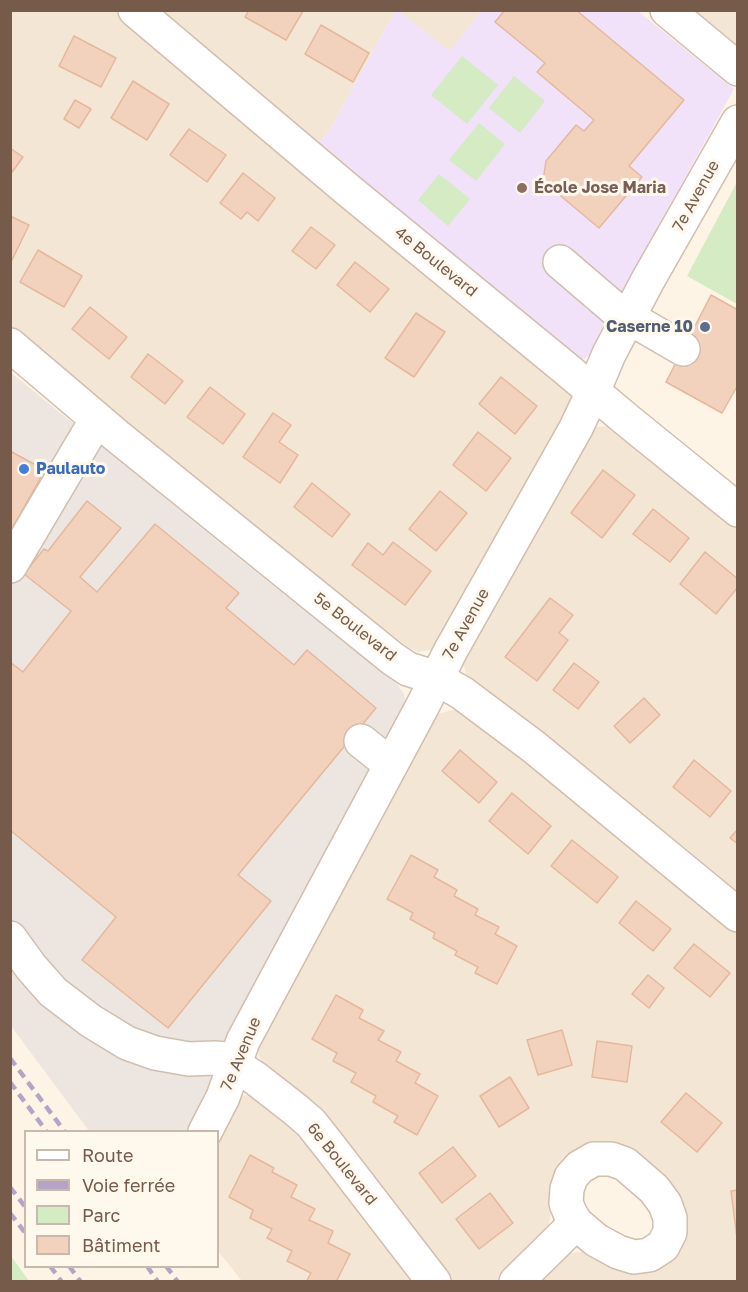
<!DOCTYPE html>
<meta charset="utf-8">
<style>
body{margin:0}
#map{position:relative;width:748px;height:1292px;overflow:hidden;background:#fdf4e6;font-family:"Golos Text",sans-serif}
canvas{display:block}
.frame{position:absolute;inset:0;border:12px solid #765a4a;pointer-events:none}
.legend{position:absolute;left:24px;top:1130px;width:195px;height:138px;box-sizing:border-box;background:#fff8ed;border:2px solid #c8b9ac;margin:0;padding:8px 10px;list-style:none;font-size:18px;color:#765a4a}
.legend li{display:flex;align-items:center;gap:12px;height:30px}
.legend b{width:30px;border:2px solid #c8b9ac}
</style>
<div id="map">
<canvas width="748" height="1292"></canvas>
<div class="frame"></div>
<ul class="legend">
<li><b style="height:8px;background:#fff"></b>Route</li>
<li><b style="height:8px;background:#b6a4c7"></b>Voie ferrée</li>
<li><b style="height:16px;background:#d4ebc4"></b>Parc</li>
<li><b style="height:16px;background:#f2d2bd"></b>Bâtiment</li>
</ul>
</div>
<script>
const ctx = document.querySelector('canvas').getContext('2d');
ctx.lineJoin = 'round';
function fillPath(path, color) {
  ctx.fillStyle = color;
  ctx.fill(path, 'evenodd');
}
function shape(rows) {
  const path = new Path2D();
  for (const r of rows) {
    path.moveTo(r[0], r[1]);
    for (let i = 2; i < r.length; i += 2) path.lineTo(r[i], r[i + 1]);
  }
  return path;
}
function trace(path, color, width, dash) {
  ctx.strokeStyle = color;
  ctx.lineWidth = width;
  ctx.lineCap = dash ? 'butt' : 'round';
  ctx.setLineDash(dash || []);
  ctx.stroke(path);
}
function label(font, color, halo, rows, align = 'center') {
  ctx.font = font + ' "Golos Text",sans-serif';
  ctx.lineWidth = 6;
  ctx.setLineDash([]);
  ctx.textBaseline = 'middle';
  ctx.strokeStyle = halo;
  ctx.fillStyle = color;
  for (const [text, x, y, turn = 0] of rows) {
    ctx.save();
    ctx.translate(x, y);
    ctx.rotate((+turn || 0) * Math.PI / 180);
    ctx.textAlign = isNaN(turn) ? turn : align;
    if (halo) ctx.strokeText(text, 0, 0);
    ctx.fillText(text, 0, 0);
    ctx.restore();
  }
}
fillPath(shape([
 [11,11,118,11,568,389,571,397,571,409,435,649,418,652,408,647,199,486,11,332],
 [151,11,395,11,330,129,316,147],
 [399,11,481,11,450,52],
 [685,11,737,11,737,49],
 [608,426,619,430,737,524,737,901,474,685,466,674,463,663,467,646,586,432,595,427],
 [452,710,463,711,737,931,737,1281,533,1281,561,1258,570,1253,581,1252,595,1254,635,1272,652,1273,666,1265,678,1255,684,1237,618,1151,552,1205,548,1229,500,1281,452,1281,321,1113,266,1068,259,1056,257,1044,429,722,438,714],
 [245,1095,252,1096,285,1121,299,1135,414,1281,242,1281,218,1251,218,1136,239,1097]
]), '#f4e6d4');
fillPath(shape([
 [10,372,257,573,397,684,404,694,406,704,189,1131,89,1131,11,1026]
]), '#ede6e0');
fillPath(shape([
 [395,11,399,11,450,51,481,11,638,11,734,89,600,331,589,355,584,359,577,359,316,147,330,129]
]), '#f1e2f9');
fillPath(shape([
 [462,56,498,85,467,124,431,95],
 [514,76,545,101,520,133,489,108],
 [479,123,505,144,476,181,449,160],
 [439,174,470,199,448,226,418,200],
 [737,182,738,304,737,304,687,276],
 [11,1256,29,1281,11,1281]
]), '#d4ebc4');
const building = shape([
 [249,10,301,10,303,11,286,40,245,17,249,10],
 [505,10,576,10,684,100,629,166,642,177,599,228,543,181,546,161,576,125,584,131,594,120,537,72,545,63,495,22,505,10],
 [321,25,369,53,353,82,305,54,321,25],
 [74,36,116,58,101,87,59,66,74,36],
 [133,81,169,104,147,140,111,118,133,81],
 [75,100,91,109,79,128,64,119,75,100],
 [189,129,226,155,207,182,170,155,189,129],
 [10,148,23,157,10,175,10,148],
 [243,173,275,198,258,221,247,212,241,219,220,203,243,173],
 [10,216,29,225,12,260,10,260,10,216],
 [311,227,335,245,316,269,292,251,311,227],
 [38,250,82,276,64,307,20,282,38,250],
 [355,262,389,289,370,312,337,285,355,262],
 [711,295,738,310,738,385,722,413,666,382,711,295],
 [90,307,127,337,109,359,72,329,90,307],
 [416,313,445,332,414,377,385,358,416,313],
 [148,354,183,381,165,404,131,377,148,354],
 [501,377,537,406,515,434,479,404,501,377],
 [210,387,245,414,223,444,187,417,210,387],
 [273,413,291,425,279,442,298,455,280,483,243,457,273,413],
 [478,432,511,458,486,491,453,465,478,432],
 [10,451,45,470,10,532,10,451],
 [603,470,635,495,602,538,571,513,603,470],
 [312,483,350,514,332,537,294,507,312,483],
 [440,491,467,513,436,551,409,529,440,491],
 [87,501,121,528,80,577,97,592,155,524,239,593,226,608,294,665,307,650,376,708,238,875,271,901,168,1028,82,960,116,917,10,830,10,662,23,672,71,611,24,574,44,549,48,551,87,501],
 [653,509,689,538,670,562,633,534,653,509],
 [393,542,431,571,405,605,352,565,368,543,383,555,393,542],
 [705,552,738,579,738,587,716,614,680,584,705,552],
 [550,598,573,615,559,633,568,640,537,681,505,657,550,598],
 [574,663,599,682,578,709,553,690,574,663],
 [644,698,660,715,630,743,614,726,644,698],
 [460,750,497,782,479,803,442,771,460,750],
 [694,760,731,791,710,817,673,787,694,760],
 [512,793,551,826,528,854,489,821,512,793],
 [738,829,738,844,730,838,738,829],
 [572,840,618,877,597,903,551,866,572,840],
 [411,855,438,870,434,877,457,890,454,896,478,909,475,915,499,927,495,934,517,946,497,984,475,973,478,967,455,955,457,951,433,938,435,933,410,919,413,913,387,899,411,855],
 [636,901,671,929,653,951,619,923,636,901],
 [694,944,730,973,710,997,674,968,694,944],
 [648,975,664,988,649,1008,632,994,648,975],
 [336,995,363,1010,359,1018,384,1031,378,1040,401,1052,396,1061,420,1074,415,1083,438,1096,417,1135,394,1122,398,1116,373,1102,376,1096,351,1082,356,1073,333,1061,337,1053,312,1039,336,995],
 [562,1030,572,1065,538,1075,527,1040,562,1030],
 [597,1041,632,1046,627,1082,592,1077,597,1041],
 [510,1077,529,1108,499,1127,480,1096,510,1077],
 [686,1093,722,1123,697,1152,661,1122,686,1093],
 [453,1147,476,1176,442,1203,419,1173,453,1147],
 [250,1155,274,1168,272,1172,297,1185,291,1197,315,1209,309,1220,333,1231,328,1243,350,1254,336,1282,306,1282,311,1273,287,1261,292,1251,267,1238,272,1229,250,1218,253,1210,229,1197,250,1155],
 [738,1190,738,1237,737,1238,731,1191,738,1190],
 [490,1193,513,1223,479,1249,456,1219,490,1193]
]);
fillPath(building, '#f2d2bd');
trace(building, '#e5b89d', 1.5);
const minor = shape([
 [135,10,348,190,565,368,627,420,738,510],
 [667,10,738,69],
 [560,262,616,310,683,349],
 [10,345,117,436,393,659,408,669,436,678,462,693,534,747,738,915],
 [10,566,97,419],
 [361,741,391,765],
 [10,938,31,967,53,992,91,1021,127,1043,155,1053,189,1059,214,1058,226,1059,255,1078,296,1110,311,1123,330,1147,434,1282],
 [205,1132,223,1097,243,1041,422,707,451,650,576,428,593,392,609,354,648,280,738,122],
 [594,1159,611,1159,625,1164,654,1189,665,1204,670,1218,670,1232,663,1246,649,1255,634,1257,618,1252,596,1240,576,1223,570,1213,566,1203,567,1189,571,1177,580,1167,594,1159],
 [516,1282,576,1223]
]);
trace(minor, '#d1beae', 36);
trace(minor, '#fff', 33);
trace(shape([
 [10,1058,65,1132],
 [10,1082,47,1132],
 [10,1187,26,1208],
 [10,1213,26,1234],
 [50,1266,62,1282],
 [69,1266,81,1282],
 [147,1266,158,1282],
 [166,1266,178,1282]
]), '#b6a4c7', 4.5, [9, 6]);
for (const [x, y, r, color] of [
 [522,188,6,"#8d6e63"],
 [705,327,6,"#5c6f8a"],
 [24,469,6,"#3f7fe0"]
]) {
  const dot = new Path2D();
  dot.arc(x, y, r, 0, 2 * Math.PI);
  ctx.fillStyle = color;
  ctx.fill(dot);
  trace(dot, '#fff8ed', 2);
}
label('bold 16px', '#785e54', '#fff8ed', [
 ["École Jose Maria",534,188]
], 'left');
label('16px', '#765a4a', '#fff8ed', [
 ["7e Avenue",696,196,-61],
 ["4e Boulevard",436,262,39],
 ["7e Avenue",466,624,-61],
 ["5e Boulevard",355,627,38],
 ["7e Avenue",241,1054,-67],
 ["6e Boulevard",342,1164,51]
]);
label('bold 16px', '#4e5e75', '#fff8ed', [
 ["Caserne 10",693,327]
], 'right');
label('bold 16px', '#366cbe', '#fff8ed', [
 ["Paulauto",36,469]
], 'left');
</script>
